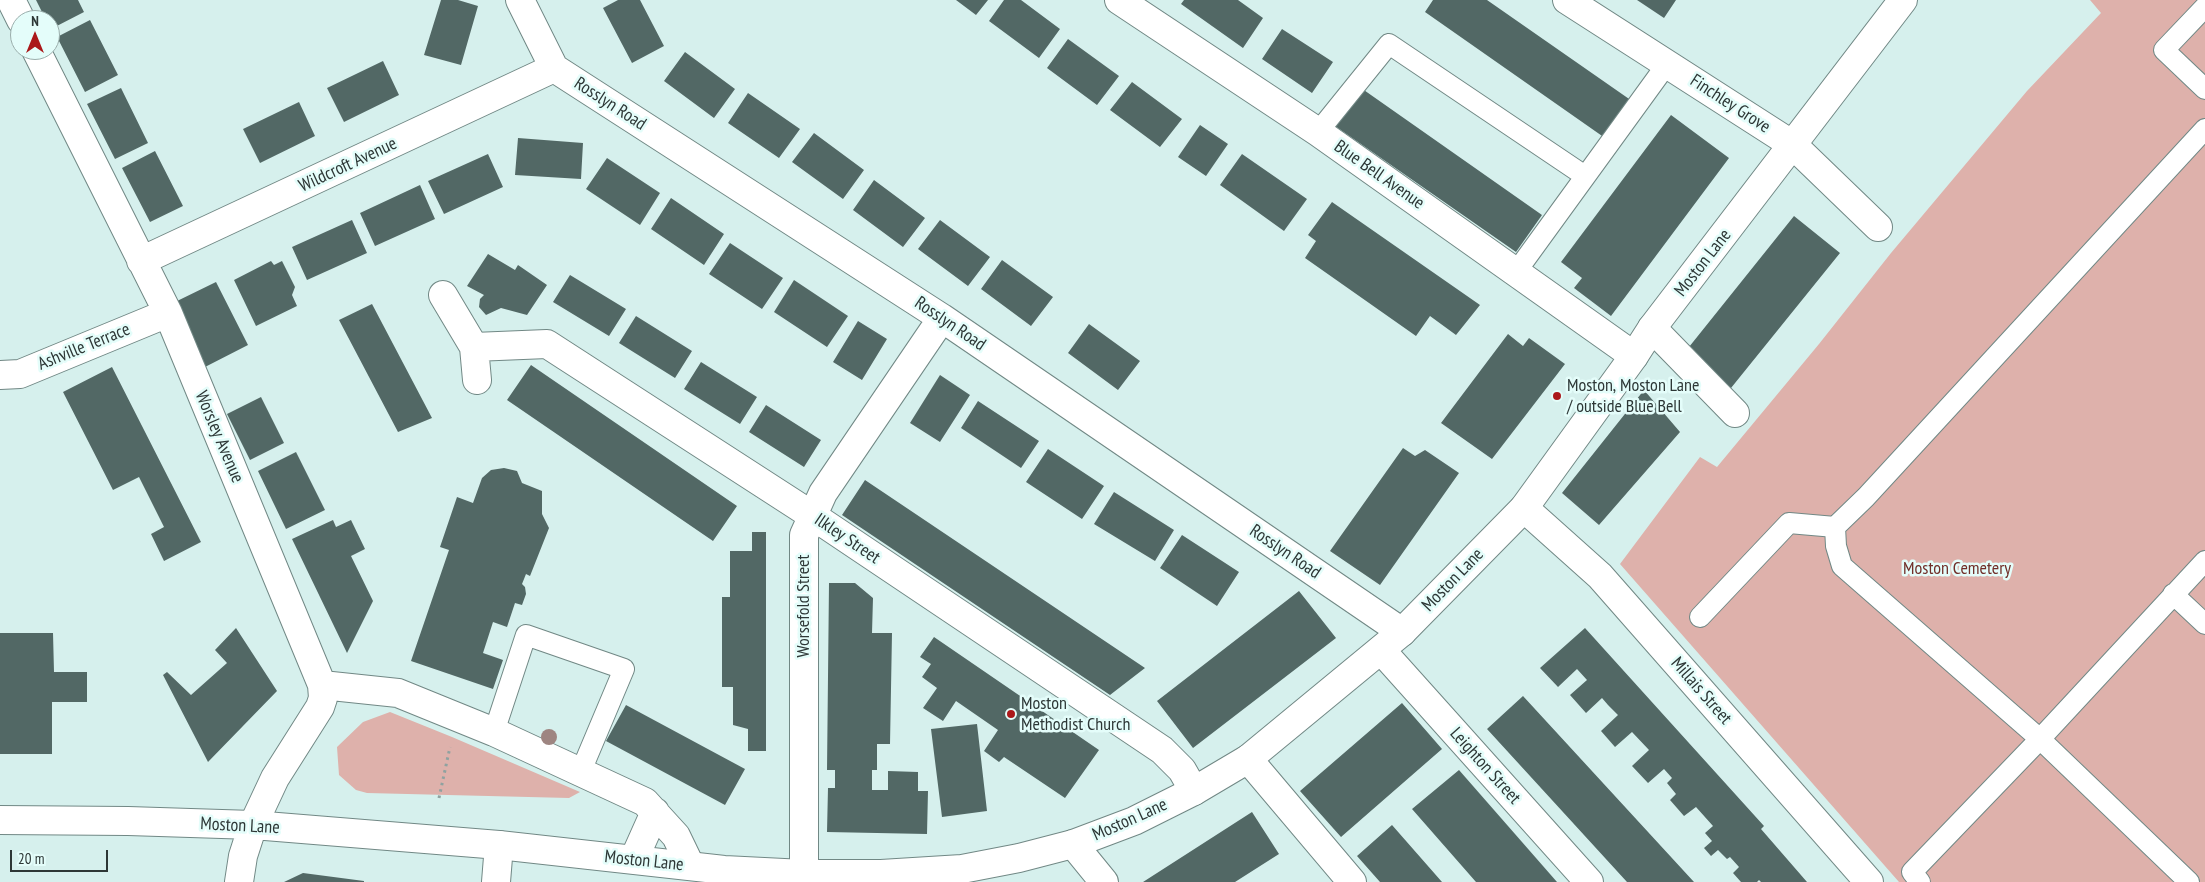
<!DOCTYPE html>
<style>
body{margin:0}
#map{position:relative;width:2205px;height:882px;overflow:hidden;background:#d6f0ed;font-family:"PT Sans Narrow",sans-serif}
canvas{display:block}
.north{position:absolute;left:10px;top:10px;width:50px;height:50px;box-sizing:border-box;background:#e4fdfa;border:1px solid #9baeac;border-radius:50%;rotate:0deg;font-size:14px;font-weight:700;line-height:20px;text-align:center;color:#2d3736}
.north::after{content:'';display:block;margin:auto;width:18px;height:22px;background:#ab181a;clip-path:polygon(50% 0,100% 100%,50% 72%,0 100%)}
.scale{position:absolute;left:10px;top:850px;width:98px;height:22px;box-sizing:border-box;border:2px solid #2d3736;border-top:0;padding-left:6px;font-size:15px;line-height:18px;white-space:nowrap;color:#2d3736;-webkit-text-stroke:4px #e4fdfa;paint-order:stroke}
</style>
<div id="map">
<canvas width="2205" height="882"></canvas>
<div class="north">N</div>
<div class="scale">20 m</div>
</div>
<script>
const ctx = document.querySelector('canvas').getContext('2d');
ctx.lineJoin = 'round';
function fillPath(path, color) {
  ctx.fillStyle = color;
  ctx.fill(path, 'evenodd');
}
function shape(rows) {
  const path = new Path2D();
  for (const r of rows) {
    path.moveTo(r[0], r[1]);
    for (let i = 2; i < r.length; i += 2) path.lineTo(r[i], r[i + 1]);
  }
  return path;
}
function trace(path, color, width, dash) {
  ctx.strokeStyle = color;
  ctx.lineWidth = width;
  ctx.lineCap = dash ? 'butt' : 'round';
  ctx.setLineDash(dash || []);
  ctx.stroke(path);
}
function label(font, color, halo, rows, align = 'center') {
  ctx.font = font + ' "PT Sans Narrow",sans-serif';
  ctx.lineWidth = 5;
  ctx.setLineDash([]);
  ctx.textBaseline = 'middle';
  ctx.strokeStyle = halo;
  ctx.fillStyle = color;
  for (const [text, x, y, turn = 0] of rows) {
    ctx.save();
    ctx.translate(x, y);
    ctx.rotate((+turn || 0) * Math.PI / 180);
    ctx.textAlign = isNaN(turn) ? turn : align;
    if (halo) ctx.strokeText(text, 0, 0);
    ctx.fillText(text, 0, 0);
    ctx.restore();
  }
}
fillPath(shape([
 [2090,0,2205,0,2205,882,1899,882,1620,564,1700,457,1717,467,1819,344,1891,253,2027,91,2101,13],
 [390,712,452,737,580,792,569,798,367,793,356,790,339,775,337,747,363,722]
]), '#deb1ab');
fillPath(shape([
 [36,0,78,0,84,12,51,29,50,20,46,20],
 [441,0,458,0,478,6,461,65,424,55],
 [618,0,640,0,664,46,632,63,603,8],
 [956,0,988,0,976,15],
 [1004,0,1021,0,1060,29,1039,58,989,21],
 [1184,0,1238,0,1263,18,1243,48,1181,4],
 [1433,0,1487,0,1632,101,1605,138,1425,12],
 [1637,0,1676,0,1664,18],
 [90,20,118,75,85,92,57,37],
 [1282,29,1333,62,1312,93,1262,59],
 [1068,39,1119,76,1097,105,1047,68],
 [685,52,735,89,714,118,664,81],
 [383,61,399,95,344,122,327,88],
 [1132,82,1182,119,1160,147,1110,110],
 [121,88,148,143,115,159,87,104],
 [1361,88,1542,215,1516,252,1335,126],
 [748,93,800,129,779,158,728,123],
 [299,102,315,136,260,163,243,129],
 [1671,115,1729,158,1611,316,1574,288,1582,278,1561,262],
 [1200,125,1228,144,1206,176,1178,157],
 [814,133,864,170,843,199,792,162],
 [518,138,583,143,581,179,515,175],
 [155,151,183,206,150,222,122,168],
 [488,154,503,187,444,214,428,181],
 [1242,154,1307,199,1284,231,1220,185],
 [607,158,660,193,640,225,586,189],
 [874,180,925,218,903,247,853,210],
 [420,185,435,219,375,246,360,213],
 [671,198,724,234,704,265,651,229],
 [1332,202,1480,305,1456,335,1430,316,1416,336,1305,258,1316,241,1308,235],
 [1794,216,1840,253,1731,388,1685,352],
 [352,220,367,253,307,280,292,247],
 [940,220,990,257,968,286,918,249],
 [730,243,783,278,762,309,709,274],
 [488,254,515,270,518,265,547,285,527,315,501,308,486,315,479,307,480,299,484,295,467,286],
 [1002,260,1053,297,1031,326,981,289],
 [271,261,274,265,282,261,295,287,292,295,297,306,256,326,234,280],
 [570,275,626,309,609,336,553,302],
 [794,280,848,316,827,347,774,312],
 [216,282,248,345,205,367,173,303],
 [372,304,432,418,398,432,339,320],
 [636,316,692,351,675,378,619,343],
 [858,321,887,339,862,380,833,362],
 [1089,324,1140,361,1118,390,1068,353],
 [1508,334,1523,346,1529,338,1565,364,1492,459,1441,423],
 [701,362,757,397,740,424,684,389],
 [531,365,737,506,713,541,507,400],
 [112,367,201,542,164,561,151,534,164,527,139,477,113,490,63,392],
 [940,375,970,395,940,442,910,423],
 [1644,390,1680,432,1599,525,1562,493],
 [261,397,284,443,250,460,227,414],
 [978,401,1039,441,1021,468,961,428],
 [766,405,821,440,804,467,749,432],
 [1403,448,1415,456,1425,450,1459,473,1380,585,1330,551],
 [1048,449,1104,486,1082,519,1026,482],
 [296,452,325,510,286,529,258,471],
 [504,468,517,471,522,483,542,491,542,514,549,528,530,576,526,574,522,584,525,587,526,594,522,605,515,603,507,627,493,622,483,653,503,660,493,689,411,661,449,550,440,547,457,497,473,503,482,478,491,470],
 [865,480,1145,668,1110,695,842,515],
 [1114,492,1174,530,1155,561,1094,524],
 [333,520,336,527,351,520,365,549,351,556,373,601,347,653,292,539],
 [752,532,766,532,766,751,748,751,748,729,733,725,733,687,722,687,722,597,730,597,730,551,752,551],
 [1182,535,1239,572,1217,606,1160,568],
 [829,583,855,583,873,598,872,633,892,633,890,744,877,744,877,770,872,770,872,790,888,790,888,771,918,772,918,791,928,791,927,834,827,832,828,788,835,788,835,770,827,770],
 [1299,591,1336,638,1193,748,1157,701],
 [236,628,277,691,208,762,163,675,167,672,191,695,227,663,215,650],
 [1585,628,1764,826,1761,829,1807,882,1761,882,1759,880,1757,882,1741,882,1733,873,1739,867,1730,857,1727,859,1718,850,1711,856,1704,848,1712,841,1705,833,1713,826,1696,807,1684,816,1670,800,1676,794,1667,783,1672,778,1664,769,1648,783,1632,766,1649,750,1632,732,1615,747,1601,731,1618,715,1608,705,1602,698,1586,713,1570,695,1587,680,1577,669,1558,687,1540,668],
 [0,633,53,633,54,672,87,672,87,702,52,702,52,754,0,754],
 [934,637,1099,750,1065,798,1004,757,999,762,984,751,998,730,956,701,943,721,923,708,937,688,922,677,931,664,920,657],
 [1523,696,1694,882,1627,882,1487,729],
 [1402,703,1442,749,1341,837,1300,791],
 [626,705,745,769,725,805,606,741],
 [977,724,987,811,942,817,931,729],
 [1459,770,1557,882,1476,882,1412,809],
 [1252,812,1279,854,1235,882,1143,882],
 [1392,825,1442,882,1380,882,1357,856],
 [303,873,364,881,364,882,284,882]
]), '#526865');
const lane = shape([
 [2205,7,2164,50,2205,89],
 [1318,132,1389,44,1585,176],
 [1516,272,1667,64],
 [2173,594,2205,624],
 [1700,617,1789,523,1835,527],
 [494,732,526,635,624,669,581,771],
 [1920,882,1912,872,2040,739,2205,561],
 [2189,882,2040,739,1842,566,1836,546,1835,527,1866,497,2205,129]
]);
const street = shape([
 [11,0,21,20],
 [520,0,554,68,942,318,1402,632],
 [1119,0,1318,132,1634,356],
 [1567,0,1793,145,1878,227],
 [36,50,168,313,322,685,323,698,320,707,275,778,253,825],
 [141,261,554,68],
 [443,295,474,347,477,380],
 [1652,328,1735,413],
 [474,347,547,344,813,516,1162,750,1182,770,1194,791],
 [0,375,20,374,168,313],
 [1524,508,1600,576,1869,882],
 [1381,650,1589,882],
 [322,685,398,693,494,732,645,802,676,836,690,865],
 [1248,759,1352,882],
 [1073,844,1104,882],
 [634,859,655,812],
 [804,874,804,535,823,493,942,318],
 [496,882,499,845]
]);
const secondary = shape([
 [0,820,128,821,253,825,499,845,724,870,804,874,881,874,962,869,1019,858,1073,844,1134,821,1194,791,1248,759,1402,632,1524,508,1634,356,1652,328,1903,0],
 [239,882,243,856,253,825]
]);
trace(lane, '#718885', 22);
trace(street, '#718885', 30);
trace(secondary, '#718885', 30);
trace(shape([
 [439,798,450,747]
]), '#8fa2a0', 3, [2.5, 4]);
trace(lane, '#fff', 20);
trace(street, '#fff', 28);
trace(secondary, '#fff', 28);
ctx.fillStyle = '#9e8581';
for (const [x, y] of [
 [549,737]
]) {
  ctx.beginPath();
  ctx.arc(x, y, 8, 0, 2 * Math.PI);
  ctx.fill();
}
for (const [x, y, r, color] of [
 [1557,396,5,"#ab181a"],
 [1011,714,5,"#ab181a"]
]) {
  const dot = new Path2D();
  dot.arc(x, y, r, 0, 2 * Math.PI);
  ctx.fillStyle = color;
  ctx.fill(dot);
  trace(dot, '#e4fdfa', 2);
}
label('18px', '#2d3736', '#e4fdfa', [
 ["Rosslyn Road",610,104,33],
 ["Finchley Grove",1730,104,33],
 ["Wildcroft Avenue",348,165,-25],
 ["Blue Bell Avenue",1379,175,35],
 ["Moston Lane",1703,263,-52],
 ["Rosslyn Road",950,324,34],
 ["Ashville Terrace",84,347,-22],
 ["Worsley Avenue",219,437,67],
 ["Ilkley Street",847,539,34],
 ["Rosslyn Road",1285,552,34],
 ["Moston Lane",1453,580,-46],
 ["Worsefold Street",804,606,-90],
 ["Millais Street",1701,691,49],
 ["Leighton Street",1485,766,48],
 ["Moston Lane",1130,820,-24],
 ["Moston Lane",240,826,3],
 ["Moston Lane",644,861,6]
]);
label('18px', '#2d3736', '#e4fdfa', [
 ["Moston, Moston Lane",1567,386],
 ["/ outside Blue Bell",1567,407],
 ["Moston",1021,704],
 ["Methodist Church",1021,725]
], 'left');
label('18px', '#702e28', '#e4fdfa', [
 ["Moston Cemetery",1957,569]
]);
</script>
